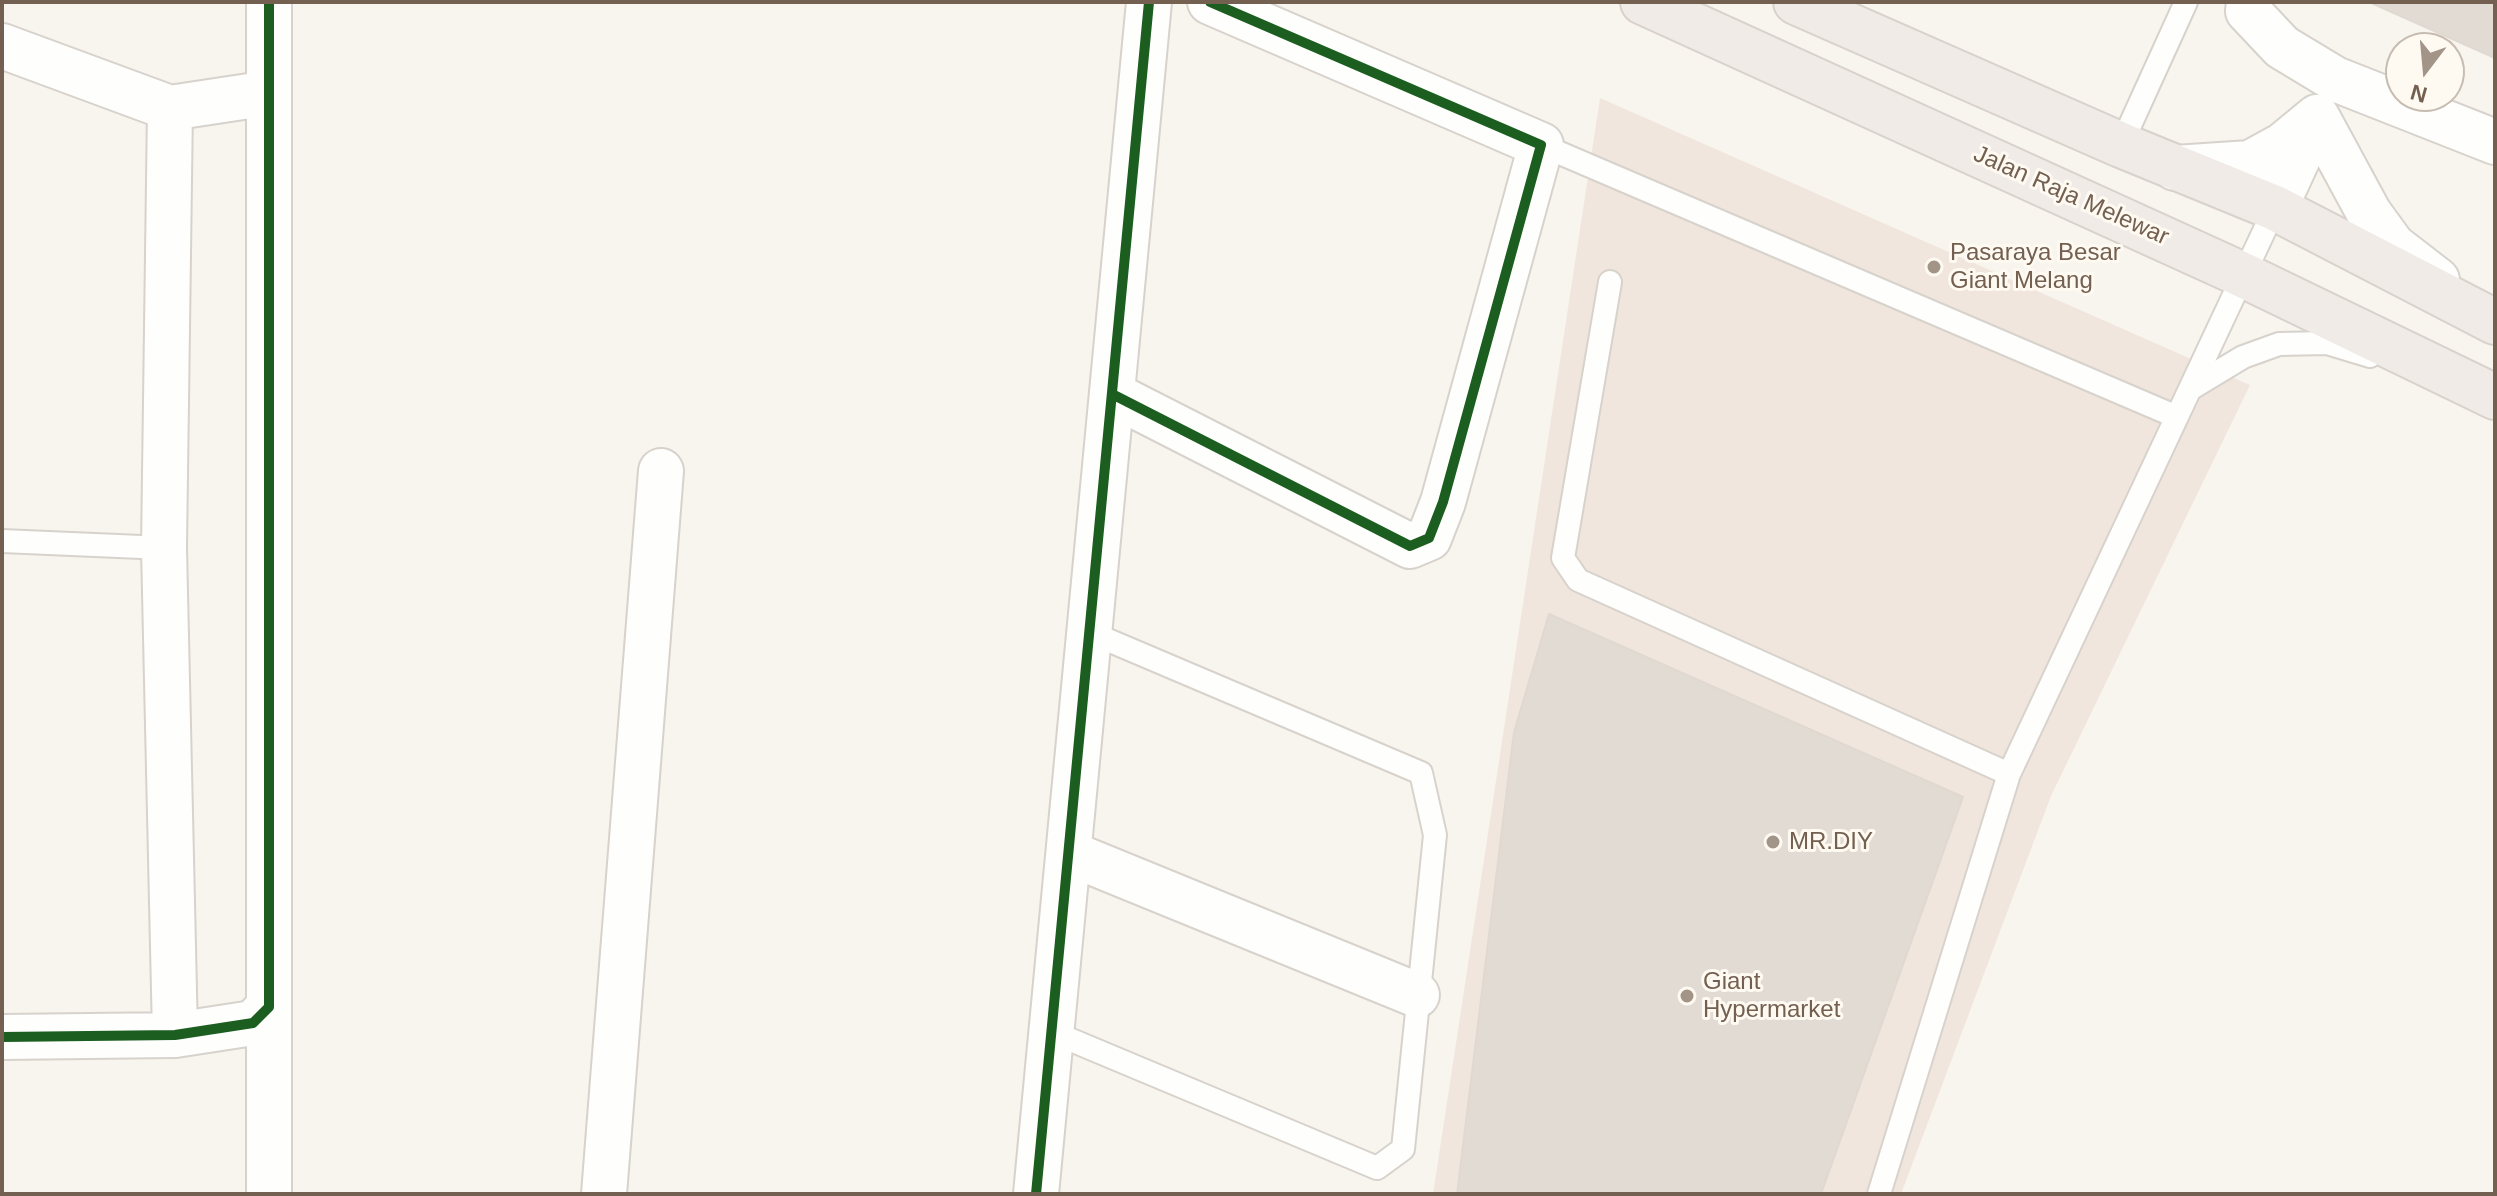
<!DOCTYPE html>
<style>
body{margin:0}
#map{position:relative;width:2497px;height:1196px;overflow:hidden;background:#f8f5ee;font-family:Helvetica,sans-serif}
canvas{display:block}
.frame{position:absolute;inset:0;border:4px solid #746050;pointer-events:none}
.north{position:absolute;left:2385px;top:32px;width:80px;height:80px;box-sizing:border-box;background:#fefaf2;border:2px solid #c7bcb1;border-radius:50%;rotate:196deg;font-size:22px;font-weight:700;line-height:32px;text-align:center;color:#746050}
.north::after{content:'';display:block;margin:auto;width:28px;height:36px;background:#a29487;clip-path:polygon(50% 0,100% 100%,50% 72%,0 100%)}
</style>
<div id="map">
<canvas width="2497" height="1196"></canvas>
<div class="frame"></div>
<div class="north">N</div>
</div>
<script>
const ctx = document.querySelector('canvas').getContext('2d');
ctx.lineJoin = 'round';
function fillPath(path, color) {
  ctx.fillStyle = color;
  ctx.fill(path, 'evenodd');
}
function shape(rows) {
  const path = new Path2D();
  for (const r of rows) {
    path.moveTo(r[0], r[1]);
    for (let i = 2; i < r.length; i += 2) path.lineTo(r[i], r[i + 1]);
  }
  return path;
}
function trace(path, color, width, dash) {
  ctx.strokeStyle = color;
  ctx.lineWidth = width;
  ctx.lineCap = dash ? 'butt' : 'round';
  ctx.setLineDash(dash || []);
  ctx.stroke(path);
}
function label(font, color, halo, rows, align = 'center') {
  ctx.font = font + ' Helvetica,sans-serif';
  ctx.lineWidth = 6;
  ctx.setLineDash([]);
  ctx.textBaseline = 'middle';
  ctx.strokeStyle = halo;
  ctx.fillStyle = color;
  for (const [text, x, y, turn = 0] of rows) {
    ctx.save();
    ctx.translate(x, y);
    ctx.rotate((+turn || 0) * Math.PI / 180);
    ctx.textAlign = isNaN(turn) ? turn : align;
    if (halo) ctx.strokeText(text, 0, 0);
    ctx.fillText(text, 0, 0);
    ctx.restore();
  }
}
fillPath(shape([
 [1600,98,2250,385,2051,796,1901,1194,1433,1194]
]), '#f1e6dd');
const building = shape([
 [2369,2,2495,2,2495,58,2369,2],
 [1549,614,1963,797,1821,1194,1457,1194,1514,732,1549,614]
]);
fillPath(building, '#e1dbd4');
trace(building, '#e0d9d1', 2);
const lane = shape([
 [1541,145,2177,417],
 [2121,145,2186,2],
 [1610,282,1563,558,1578,580,2009,774],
 [2190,389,2243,357,2279,344,2327,343,2370,356],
 [2,541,164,548],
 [1052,1032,1377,1168,1403,1149,1435,835,1421,773,1089,632],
 [1879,1194,2009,774,2275,208]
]);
const street = shape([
 [2249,2,2248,11,2282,47,2335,79,2495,142],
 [2,46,170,108,269,93],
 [170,108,164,548,175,1035],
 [2317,117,2369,213,2393,246,2437,280],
 [2175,168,2250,163,2283,145,2317,117],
 [2275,208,2315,121],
 [1112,394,1410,546,1429,538,1443,502,1541,145,1210,2],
 [1069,853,1417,995],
 [269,1007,269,1194],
 [2,1037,175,1035,253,1023,269,1007,269,2],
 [604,1194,661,471],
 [1036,1194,1149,2]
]);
const highway = shape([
 [1643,2,2243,275,2495,397],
 [1796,2,2121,145,2275,208,2495,322]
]);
trace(lane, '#d7d2cc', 26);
trace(street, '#d7d2cc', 48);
trace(highway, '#d9d2cc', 48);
trace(lane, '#fefefc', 22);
trace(street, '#fefefc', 44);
trace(highway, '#f0ebe7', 44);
trace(shape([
 [1112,394,1410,546,1429,538,1443,502,1541,145,1210,2],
 [2,1037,175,1035,253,1023,269,1007,269,2],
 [1036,1194,1149,2]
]), '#1b5e20', 10);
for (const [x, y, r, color] of [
 [1934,267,8,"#a29487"],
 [1773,842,8,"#a29487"],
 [1687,996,8,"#a29487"]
]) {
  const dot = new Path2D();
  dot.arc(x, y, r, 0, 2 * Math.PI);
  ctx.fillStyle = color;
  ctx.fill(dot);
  trace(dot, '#fefaf2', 3);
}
label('24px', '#746050', '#fefaf2', [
 ["Jalan Raja Melewar",2071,196,24]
]);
label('24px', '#746050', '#fefaf2', [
 ["Pasaraya Besar",1950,253],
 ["Giant Melang",1950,281],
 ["MR.DIY",1789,842],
 ["Giant",1703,982],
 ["Hypermarket",1703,1010]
], 'left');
</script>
